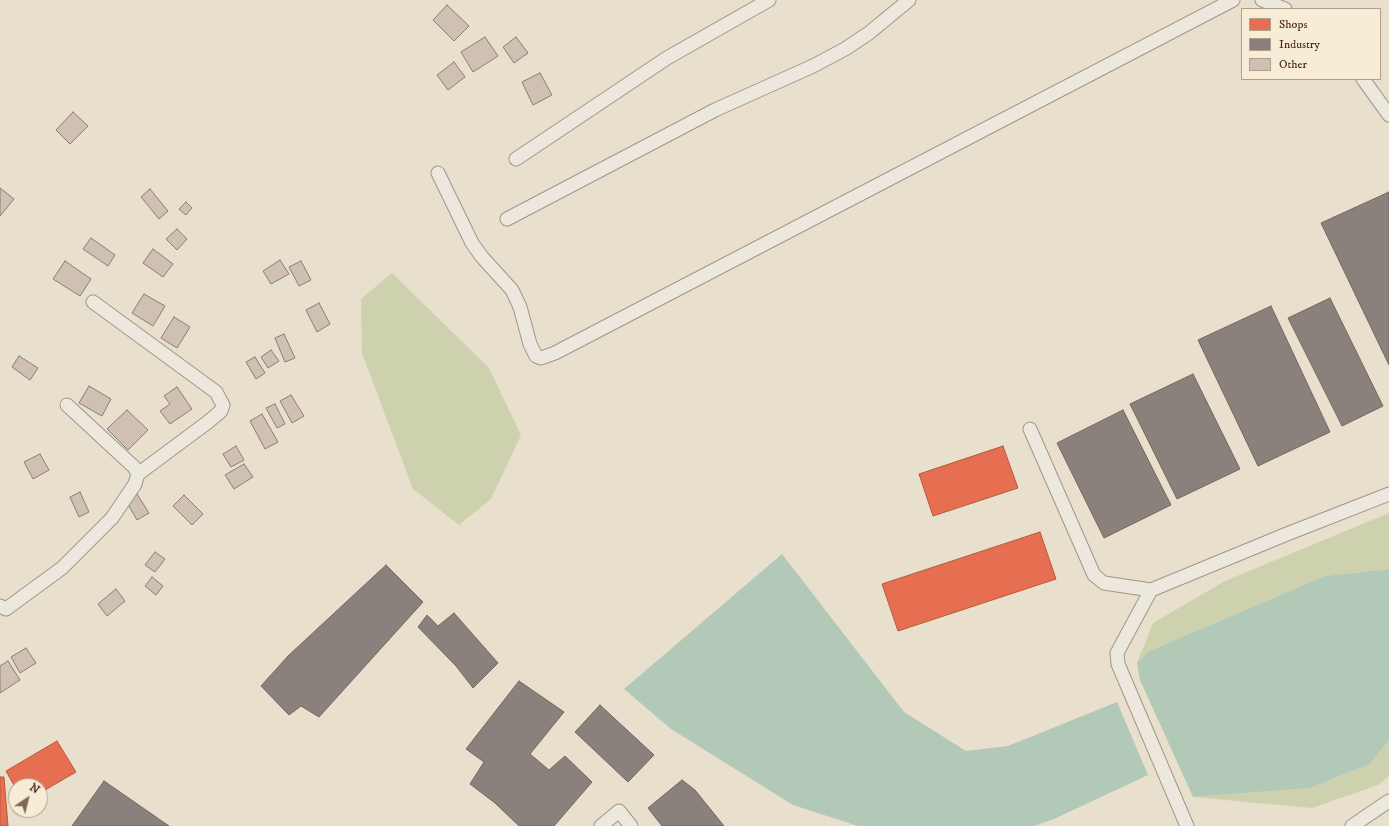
<!DOCTYPE html>
<style>
body{margin:0}
#map{position:relative;width:1389px;height:826px;overflow:hidden;background:#e8dfcc;font-family:"IM FELL DW Pica",serif}
canvas{display:block}
.legend{position:absolute;left:1241px;top:8px;width:140px;height:72px;box-sizing:border-box;background:#f7edd7;border:1px solid #b19e8b;margin:0;padding:5px 7px;list-style:none;font-size:12px;color:#49271a}
.legend li{display:flex;align-items:center;gap:8px;height:20px}
.legend b{width:20px;border:1px solid #b19e8b}
.north{position:absolute;left:8px;top:778px;width:40px;height:40px;box-sizing:border-box;background:#f7edd7;border:1px solid #b19e8b;border-radius:50%;rotate:35deg;font-size:11px;font-weight:700;line-height:16px;text-align:center;color:#49271a}
.north::after{content:'';display:block;margin:auto;width:14px;height:18px;background:#816758;clip-path:polygon(50% 0,100% 100%,50% 72%,0 100%)}
</style>
<div id="map">
<canvas width="1389" height="826"></canvas>
<ul class="legend">
<li><b style="height:11px;background:#e76f51"></b>Shops</li>
<li><b style="height:11px;background:#8a817c"></b>Industry</li>
<li><b style="height:11px;background:#d0c0b3"></b>Other</li>
</ul>
<div class="north">N</div>
</div>
<script>
const ctx = document.querySelector('canvas').getContext('2d');
ctx.lineJoin = 'round';
function fillPath(path, color) {
  ctx.fillStyle = color;
  ctx.fill(path, 'evenodd');
}
function shape(rows) {
  const path = new Path2D();
  for (const r of rows) {
    path.moveTo(r[0], r[1]);
    for (let i = 2; i < r.length; i += 2) path.lineTo(r[i], r[i + 1]);
  }
  return path;
}
function trace(path, color, width, dash) {
  ctx.strokeStyle = color;
  ctx.lineWidth = width;
  ctx.lineCap = dash ? 'butt' : 'round';
  ctx.setLineDash(dash || []);
  ctx.stroke(path);
}
fillPath(shape([
 [392,273,489,368,521,435,491,499,459,525,413,489,362,353,361,299],
 [1389,513,1389,569,1325,576,1149,651,1137,663,1153,623,1225,581],
 [1389,740,1389,776,1378,785,1312,808,1193,797,1310,788,1370,764]
]), '#cdd1ae');
fillPath(shape([
 [782,554,904,712,966,751,1008,746,1117,702,1148,775,1054,819,1034,826,858,826,793,805,671,729,624,689],
 [1389,569,1389,740,1370,764,1310,788,1193,797,1140,680,1137,663,1149,651,1325,576]
]), '#b3c9b7');
const shops = shape([
 [1003,446,1018,488,933,516,919,474,1003,446],
 [1040,532,1056,579,898,631,882,584,1040,532],
 [57,741,76,772,40,793,40,786,16,786,16,789,6,771,57,741],
 [0,777,4,777,8,826,0,826,0,777]
]);
fillPath(shops, '#e76f51');
trace(shops, '#b85940', 1);
const industry = shape([
 [1389,192,1389,365,1321,223,1389,192],
 [1330,298,1383,406,1342,426,1288,318,1330,298],
 [1271,306,1330,432,1258,466,1198,340,1271,306],
 [1193,374,1240,469,1177,499,1130,404,1193,374],
 [1123,410,1171,505,1104,538,1057,443,1123,410],
 [386,565,423,602,319,717,301,706,289,715,261,686,288,656,386,565],
 [454,613,498,663,473,688,456,666,418,627,427,615,438,626,454,613],
 [519,681,564,712,530,754,549,770,565,756,592,782,554,826,519,826,495,803,470,784,484,762,466,749,519,681],
 [600,705,654,755,628,782,575,732,600,705],
 [682,780,695,790,724,826,662,826,648,808,682,780],
 [104,781,169,826,72,826,104,781]
]);
fillPath(industry, '#8a817c');
trace(industry, '#76665f', 1);
const building = shape([
 [447,5,469,26,454,41,433,20,447,5],
 [485,37,498,56,473,72,461,52,485,37],
 [516,37,528,53,514,63,503,47,516,37],
 [454,62,465,77,448,90,437,75,454,62],
 [540,73,552,95,533,105,522,82,540,73],
 [73,112,88,126,70,144,56,130,73,112],
 [0,188,14,199,0,216,0,188],
 [150,189,168,211,159,219,141,197,150,189],
 [186,202,192,208,186,215,179,209,186,202],
 [177,229,187,239,177,250,166,239,177,229],
 [91,238,115,255,108,266,83,249,91,238],
 [153,249,173,264,163,277,143,263,153,249],
 [280,260,289,274,271,284,263,271,280,260],
 [65,261,91,279,80,296,53,279,65,261],
 [301,261,311,280,299,286,289,267,301,261],
 [144,294,165,306,153,326,132,313,144,294],
 [319,303,330,324,317,332,306,310,319,303],
 [174,317,190,327,177,348,161,338,174,317],
 [284,334,295,358,285,362,275,338,284,334],
 [271,350,279,361,268,368,261,357,271,350],
 [19,356,38,368,30,380,12,367,19,356],
 [255,357,265,373,256,379,246,362,255,357],
 [89,386,111,399,102,416,79,403,89,386],
 [177,387,192,409,170,424,160,411,170,404,164,396,177,387],
 [291,395,304,416,292,423,280,401,291,395],
 [275,404,285,424,277,428,266,408,275,404],
 [127,410,148,430,128,450,107,429,127,410],
 [262,414,278,442,265,449,250,421,262,414],
 [236,446,244,460,231,467,223,454,236,446],
 [40,454,49,470,33,479,24,462,40,454],
 [244,464,253,477,234,489,225,475,244,464],
 [80,492,89,512,79,517,70,497,80,492],
 [137,494,149,513,137,520,126,501,137,494],
 [184,495,203,514,192,525,173,506,184,495],
 [155,552,165,559,155,572,145,565,155,552],
 [152,577,163,586,156,595,145,586,152,577],
 [116,589,125,601,107,616,98,604,116,589],
 [26,648,36,663,20,673,11,657,26,648],
 [8,661,20,680,0,693,0,666,8,661]
]);
fillPath(building, '#d0c0b3');
trace(building, '#887e72', 1);
const minor = shape([
 [1262,0,1285,9],
 [1363,79,1389,115],
 [516,159,667,58,769,0],
 [438,173,472,243,482,257,512,290,520,307,530,344,536,356,541,358,555,353,1233,0],
 [507,219,715,110,813,66,845,49,869,33,909,0],
 [93,302,216,392,223,405,221,411,208,422,138,474],
 [1030,429,1094,575,1104,583,1151,590,1287,534,1389,494],
 [1151,590,1117,653,1118,664,1187,826],
 [0,606,6,609,62,568,112,518,135,484,138,474,134,467,67,405],
 [601,826,619,811,631,826],
 [1352,826,1389,801]
]);
trace(minor, '#9f968a', 15);
trace(minor, '#ece8de', 13);
</script>
